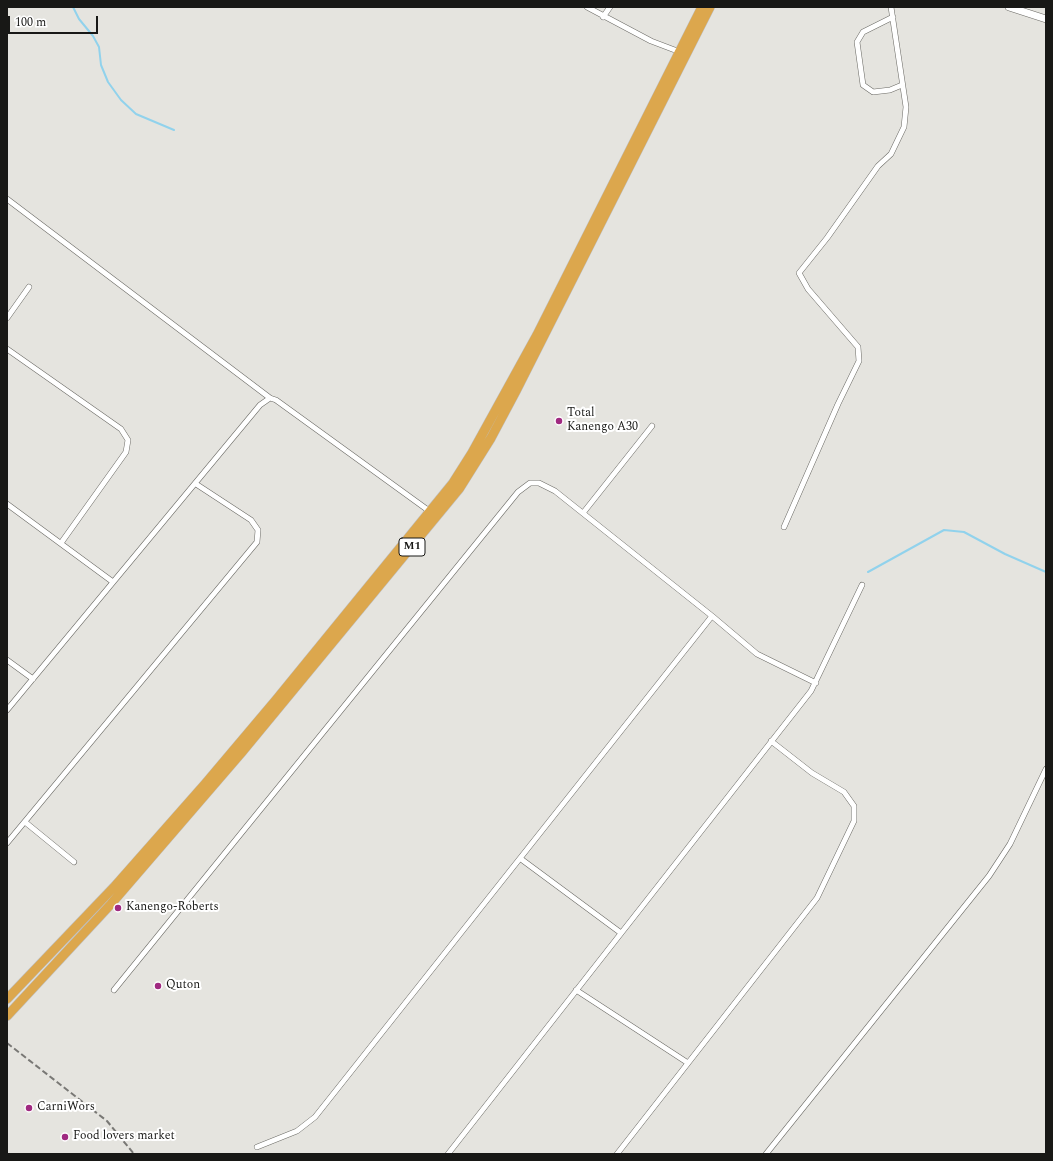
<!DOCTYPE html>
<style>
body{margin:0}
#map{position:relative;width:1053px;height:1161px;overflow:hidden;background:#e5e4df;font-family:Spectral,serif}
canvas{display:block}
.frame{position:absolute;inset:0;border:8px solid #181816;pointer-events:none}
.scale{position:absolute;left:8px;top:16px;width:90px;height:18px;box-sizing:border-box;border:2px solid #181816;border-top:0;padding-left:5px;font-size:12px;line-height:14px;white-space:nowrap;color:#181816;-webkit-text-stroke:3px #fff;paint-order:stroke}
</style>
<div id="map">
<canvas width="1053" height="1161"></canvas>
<div class="frame"></div>
<div class="scale">100 m</div>
</div>
<script>
const ctx = document.querySelector('canvas').getContext('2d');
ctx.lineJoin = 'round';
function shape(rows) {
  const path = new Path2D();
  for (const r of rows) {
    path.moveTo(r[0], r[1]);
    for (let i = 2; i < r.length; i += 2) path.lineTo(r[i], r[i + 1]);
  }
  return path;
}
function trace(path, color, width, dash) {
  ctx.strokeStyle = color;
  ctx.lineWidth = width;
  ctx.lineCap = dash ? 'butt' : 'round';
  ctx.setLineDash(dash || []);
  ctx.stroke(path);
}
function label(font, color, halo, rows, align = 'center') {
  ctx.font = font + ' Spectral,serif';
  ctx.lineWidth = 4;
  ctx.setLineDash([]);
  ctx.textBaseline = 'middle';
  ctx.strokeStyle = halo;
  ctx.fillStyle = color;
  for (const [text, x, y, turn = 0] of rows) {
    ctx.save();
    ctx.translate(x, y);
    ctx.rotate((+turn || 0) * Math.PI / 180);
    ctx.textAlign = isNaN(turn) ? turn : align;
    if (halo) ctx.strokeText(text, 0, 0);
    ctx.fillText(text, 0, 0);
    ctx.restore();
  }
}
trace(shape([
 [73,7,79,19,93,36,99,47,101,65,108,82,121,100,136,114,174,130],
 [868,572,944,530,964,532,1005,554,1046,572]
]), '#91d2ec', 2);
const street = shape([
 [587,7,651,41,680,52],
 [603,17,610,7],
 [893,17,863,32,857,42,863,85,873,92,890,90,902,85],
 [7,199,270,398],
 [7,318,29,287],
 [7,349,121,429,128,440,126,452,61,543],
 [7,504,113,582],
 [583,513,652,426],
 [784,527,838,404,859,361,858,347,808,289,799,273,827,238,878,166,891,154,904,127,906,107,891,7],
 [7,660,33,679],
 [7,710,260,405,270,398,276,400,432,513],
 [25,822,74,862],
 [7,843,257,542,258,530,251,520,196,484],
 [521,859,621,933],
 [114,990,518,492,530,483,539,483,555,491,712,616,757,654,816,683],
 [576,990,688,1063],
 [257,1147,297,1131,315,1117,712,616],
 [448,1154,811,691,862,585],
 [617,1154,817,898,854,821,854,806,844,792,812,773,771,741],
 [766,1154,989,876,1010,844,1046,769]
]);
const secondary = shape([
 [1009,7,1046,19]
]);
const highway = shape([
 [7,999,115,886,205,784,276,700,453,483,472,453,537,335,702,7],
 [7,1016,111,904,242,752,459,489,491,438,516,391,710,7]
]);
trace(street, '#6b6a65', 6);
trace(secondary, '#6b6a65', 8);
trace(highway, '#bebebe', 10);
trace(street, '#fff', 5);
trace(secondary, '#fff', 7);
trace(highway, '#dca74d', 9);
trace(shape([
 [7,1043,107,1121,134,1154]
]), '#797875', 2, [6, 3]);
for (const [x, y, r, color] of [
 [559,421,4,"#a02981"],
 [118,908,4,"#a02981"],
 [158,986,4,"#a02981"],
 [29,1108,4,"#a02981"],
 [65,1137,4,"#a02981"]
]) {
  const dot = new Path2D();
  dot.arc(x, y, r, 0, 2 * Math.PI);
  ctx.fillStyle = color;
  ctx.fill(dot);
  trace(dot, '#fff', 1.5);
}
for (const [x, y, w] of [
 [412,547,26]
]) {
  const box = new Path2D();
  box.roundRect(x - w / 2, y - 9, w, 18, 3);
  ctx.fillStyle = '#fff';
  ctx.fill(box);
  trace(box, '#181816', 1);
}
label('bold 11px', '#181816', null, [
 ["M1",412,547]
]);
label('12px', '#181816', '#fff', [
 ["Total",567,414],
 ["Kanengo A30",567,428],
 ["Kanengo-Roberts",126,908],
 ["Quton",166,986],
 ["CarniWors",37,1108],
 ["Food lovers market",73,1137]
], 'left');
</script>
